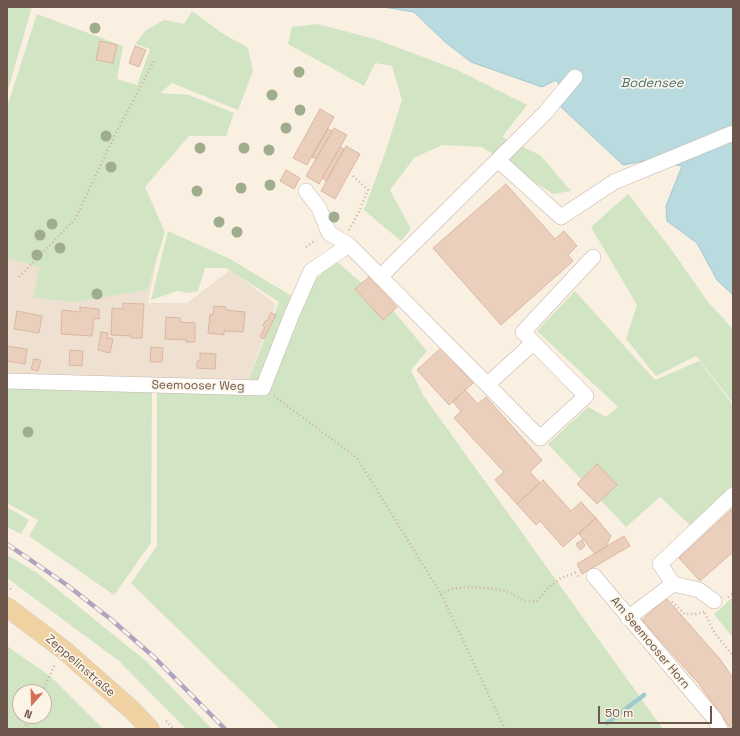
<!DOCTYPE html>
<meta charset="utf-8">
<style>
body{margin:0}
#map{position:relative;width:740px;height:736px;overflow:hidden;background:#f9f0e2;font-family:"Space Grotesk",sans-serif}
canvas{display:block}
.frame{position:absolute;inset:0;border:8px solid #6d574c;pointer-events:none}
.north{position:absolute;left:12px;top:684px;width:40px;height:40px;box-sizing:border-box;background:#fcf4e7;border:1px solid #c3b5a9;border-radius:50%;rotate:200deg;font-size:11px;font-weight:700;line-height:16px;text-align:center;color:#6d574c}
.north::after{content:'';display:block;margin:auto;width:14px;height:18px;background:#d57055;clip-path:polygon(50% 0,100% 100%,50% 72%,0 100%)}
.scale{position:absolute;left:598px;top:706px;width:114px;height:18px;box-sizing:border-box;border:2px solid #6d574c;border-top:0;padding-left:5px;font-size:12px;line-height:14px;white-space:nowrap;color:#6d574c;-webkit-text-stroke:3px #fcf4e7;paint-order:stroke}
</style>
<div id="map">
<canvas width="740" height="736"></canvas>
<div class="frame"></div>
<div class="north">N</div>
<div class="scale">50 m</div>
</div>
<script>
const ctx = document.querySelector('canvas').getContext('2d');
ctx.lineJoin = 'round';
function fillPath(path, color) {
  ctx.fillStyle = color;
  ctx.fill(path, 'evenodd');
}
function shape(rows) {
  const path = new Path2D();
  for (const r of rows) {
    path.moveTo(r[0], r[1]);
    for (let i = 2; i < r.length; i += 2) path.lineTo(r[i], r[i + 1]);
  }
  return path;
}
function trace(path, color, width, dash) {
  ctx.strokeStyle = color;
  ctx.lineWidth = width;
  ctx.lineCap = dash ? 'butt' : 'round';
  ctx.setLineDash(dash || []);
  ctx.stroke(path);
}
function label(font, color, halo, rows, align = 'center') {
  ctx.font = font + ' "Space Grotesk",sans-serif';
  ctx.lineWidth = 3.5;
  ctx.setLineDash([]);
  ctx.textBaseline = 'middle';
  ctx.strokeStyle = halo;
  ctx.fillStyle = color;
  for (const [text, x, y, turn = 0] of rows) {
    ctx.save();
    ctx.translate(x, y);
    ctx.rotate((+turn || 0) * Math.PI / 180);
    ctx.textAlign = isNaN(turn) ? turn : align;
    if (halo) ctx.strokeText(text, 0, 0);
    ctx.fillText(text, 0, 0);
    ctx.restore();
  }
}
fillPath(shape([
 [161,236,148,303,187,303,230,270,276,304,246,386,7,380,7,244]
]), '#efe1d1');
fillPath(shape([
 [7,7,32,7,7,93],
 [192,11,222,33,248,48,253,71,238,110,172,83,160,93,189,95,234,113,226,136,189,136,145,187,165,232,147,290,76,302,33,298,40,267,7,258,7,107,37,14,123,46,117,79,137,85,150,49,135,44,146,30,164,20,184,24],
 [318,24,378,40,455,69,527,105,502,137,540,155,571,191,553,194,482,147,442,145,414,158,390,190,411,229,401,241,364,210,384,156,402,100,392,66,375,63,364,86,288,44,292,27],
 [628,194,671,249,708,302,733,329,733,403,696,356,656,376,626,339,637,305,591,227],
 [168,231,230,259,295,298,336,261,391,308,427,351,411,370,423,395,663,729,280,729,131,583,157,546,157,383,246,386,279,302,226,268,205,268,198,291,188,293,177,291,151,300],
 [575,291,655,380,699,361,733,405,733,484,692,527,660,497,626,527,548,444,588,407,606,417,618,407,537,331],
 [7,388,152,390,151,543,114,595,29,536,38,520,7,503],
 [7,507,29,520,21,534,7,527],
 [7,555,36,572,147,662,212,729,186,729,119,661,7,578],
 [733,597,733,638,714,614],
 [7,646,50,676,103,729,7,729],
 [20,692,44,692,44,716,20,716]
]), '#d1e4c3');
const water = shape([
 [383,7,733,7,733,295,717,280,697,243,667,221,666,206,682,166,649,160,623,165,561,107,566,95,556,80,542,87,471,62,445,42,414,12,383,7]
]);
fillPath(water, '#b9dadf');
trace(water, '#a1c9d0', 1);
trace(shape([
 [607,723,644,695]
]), '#a1c9d0', 4.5);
const building = shape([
 [100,41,117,45,113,63,96,60,100,41],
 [135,46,146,50,139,67,129,63,135,46],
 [320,109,334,117,307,165,293,158,320,109],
 [334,128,347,135,319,184,306,176,334,128],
 [328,129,332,131,316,159,312,157,328,129],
 [346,146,360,154,335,199,321,191,346,146],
 [340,147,344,149,326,181,322,178,340,147],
 [286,170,300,178,294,189,280,181,286,170],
 [506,184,555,239,564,231,577,246,568,255,573,261,501,325,433,248,506,184],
 [369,277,397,307,383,320,355,289,369,277],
 [123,303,144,304,142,338,131,338,131,336,111,335,112,308,123,309,123,303],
 [214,306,226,307,226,310,245,312,243,332,224,331,224,335,208,333,210,314,213,315,214,306],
 [80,307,99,309,99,319,94,318,92,336,61,334,62,310,80,312,80,307],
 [17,311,42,316,39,333,14,329,17,311],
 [271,313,276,315,264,339,260,337,265,327,263,326,265,321,267,321,271,313],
 [166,317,180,318,180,322,195,323,195,342,186,342,187,340,165,339,166,317],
 [101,332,108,333,107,338,113,339,110,353,98,350,101,332],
 [7,346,27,349,25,364,7,361,7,346],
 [151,347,163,348,162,362,150,362,151,347],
 [441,348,473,383,449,405,417,370,441,348],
 [70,350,83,351,82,366,69,365,70,350],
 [200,353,216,354,215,369,197,368,197,361,200,361,200,353],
 [34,359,41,360,38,371,31,369,34,359],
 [465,390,478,404,486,397,542,460,530,472,540,483,517,504,495,480,504,472,454,418,461,411,453,402,465,390],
 [597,464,617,485,597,504,577,484,597,464],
 [543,480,571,511,581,502,596,518,563,547,540,521,536,525,517,504,543,480],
 [733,508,733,552,700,581,679,558,733,508],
 [596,518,611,536,606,547,595,554,579,534,596,518],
 [624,536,630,546,582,574,577,564,624,536],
 [582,540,585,546,580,550,576,544,582,540],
 [666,598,720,659,733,678,733,729,731,729,699,684,642,620,666,598]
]);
fillPath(building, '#ebcfbd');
trace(building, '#dbb6a0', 1);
const minor = shape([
 [498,160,561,217,614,182,733,133],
 [306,191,319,208,329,233,349,245,540,438,586,396,523,332,593,257],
 [380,277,545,113,575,77],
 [7,381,263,388,292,314,311,271,349,245],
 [488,384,533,343],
 [594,576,714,718,720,729],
 [673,584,699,590,714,601],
 [628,618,673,584,660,564,733,495]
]);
const major = shape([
 [7,607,64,650,133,711,150,729]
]);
trace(minor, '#c8b7ab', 16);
trace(major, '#d6d0cd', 20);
trace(shape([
 [349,230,358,214,368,190,352,175],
 [306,247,316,240],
 [19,277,75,219,115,135,155,59],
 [274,396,357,458,441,594,505,729],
 [7,586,13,591],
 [441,594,451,589,468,587,489,588,506,591,525,601,537,601,548,588,561,578,575,573,580,578],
 [728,597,733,593],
 [672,602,685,614,695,614,704,612],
 [705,613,714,632,733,656],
 [42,692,55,664],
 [166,721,174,729],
 [24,729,30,716]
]), '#cfb2a1', 2.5, [1, 3]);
trace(minor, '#fff', 15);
trace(major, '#f0d2a2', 19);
const rail = shape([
 [7,544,67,585,113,621,155,658,225,729]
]);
trace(rail, '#b2a3c0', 4.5);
trace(rail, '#fcf4e7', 3, [9]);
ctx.fillStyle = '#9fad8d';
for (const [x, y] of [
 [95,28],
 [299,72],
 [272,95],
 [300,110],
 [286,128],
 [106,136],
 [200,148],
 [244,148],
 [269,150],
 [111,167],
 [270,185],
 [241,188],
 [197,191],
 [334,217],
 [219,222],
 [52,224],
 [237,232],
 [40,235],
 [60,248],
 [37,255],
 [97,294],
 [28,432]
]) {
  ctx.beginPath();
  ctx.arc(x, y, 5.5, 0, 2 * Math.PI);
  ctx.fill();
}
label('12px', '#6d574c', '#fcf4e7', [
 ["Seemooser Weg",198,386,1],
 ["Am Seemooser Horn",650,643,50],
 ["Zeppelinstraße",80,666,41]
]);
label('italic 13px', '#49757e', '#fcf4e7', [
 ["Bodensee",652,83]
]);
</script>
